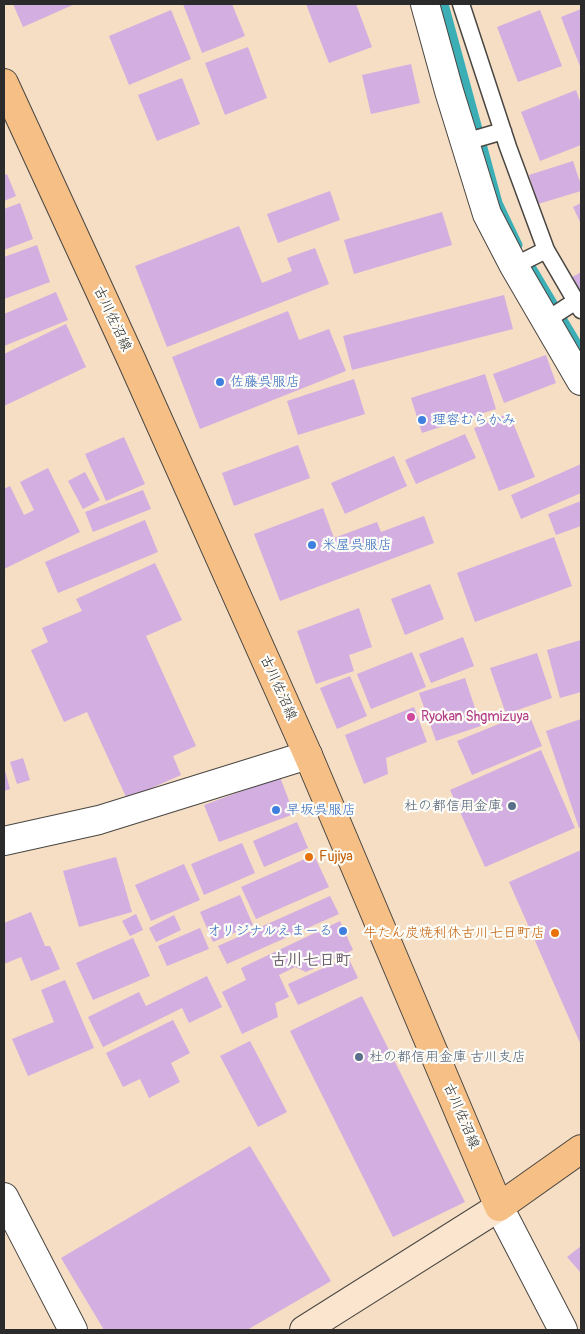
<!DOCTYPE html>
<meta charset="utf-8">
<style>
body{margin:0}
#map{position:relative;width:585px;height:1334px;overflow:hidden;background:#f5dec3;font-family:Pangolin,sans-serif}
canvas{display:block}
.frame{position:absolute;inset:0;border:5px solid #2b2b2b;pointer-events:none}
</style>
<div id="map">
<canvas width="585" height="1334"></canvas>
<div class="frame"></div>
</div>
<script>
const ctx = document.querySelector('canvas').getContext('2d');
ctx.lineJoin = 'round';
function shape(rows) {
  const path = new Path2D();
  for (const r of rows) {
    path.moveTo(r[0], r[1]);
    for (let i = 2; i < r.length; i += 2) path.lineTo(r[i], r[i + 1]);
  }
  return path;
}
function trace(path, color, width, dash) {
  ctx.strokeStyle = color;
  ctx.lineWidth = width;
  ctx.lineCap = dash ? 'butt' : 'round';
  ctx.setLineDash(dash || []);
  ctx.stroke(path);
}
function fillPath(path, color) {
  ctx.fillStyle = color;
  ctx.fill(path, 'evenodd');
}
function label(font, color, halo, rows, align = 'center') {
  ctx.font = font + ' Pangolin,"Klee One",sans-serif';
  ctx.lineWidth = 4.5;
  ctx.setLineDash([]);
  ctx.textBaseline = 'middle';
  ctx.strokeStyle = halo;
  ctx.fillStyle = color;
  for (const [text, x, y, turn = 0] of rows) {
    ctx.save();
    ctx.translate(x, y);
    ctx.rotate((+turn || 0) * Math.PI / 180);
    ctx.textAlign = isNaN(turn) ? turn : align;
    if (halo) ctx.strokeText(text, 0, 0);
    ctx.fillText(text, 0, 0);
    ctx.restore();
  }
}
trace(shape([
 [444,4,498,203,518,245],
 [526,258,581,350]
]), '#3caeb5', 9);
fillPath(shape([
 [13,4,75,4,23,27],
 [183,4,232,4,245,36,202,53],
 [306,4,356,4,372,47,329,63],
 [581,9,581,69,561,17],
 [171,10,191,59,129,85,109,36],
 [540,10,562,66,518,82,497,27],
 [248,47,267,98,225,115,205,63],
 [411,64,420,103,371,114,362,75],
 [182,78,200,124,157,141,138,95],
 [576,90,581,104,581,145,540,161,521,112],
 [573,161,581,185,581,191,538,204,529,175],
 [7,174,16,196,4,201,4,175],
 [330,191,340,220,278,243,267,214],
 [20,203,33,239,4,250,4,209],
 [581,203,581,224,573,207],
 [442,212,452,245,354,274,344,240],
 [239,226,262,283,292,271,287,258,315,248,329,284,167,347,135,266],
 [37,245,50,282,4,299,4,257],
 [581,272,581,300,569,279],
 [56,292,68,320,4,346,4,314],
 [504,295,513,329,352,370,343,336],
 [288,311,299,340,329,329,346,371,200,429,172,357],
 [66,324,86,367,4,406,4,354],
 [546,355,556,383,504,403,493,374],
 [485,374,496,409,422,433,411,398],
 [354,379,365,414,298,435,287,401],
 [509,413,535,477,499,491,474,428],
 [465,434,476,458,416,484,405,460],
 [124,437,145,484,106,501,85,454],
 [298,445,310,478,234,506,222,473],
 [394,456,407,486,345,514,331,483],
 [581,464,581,493,521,519,511,495],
 [48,468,80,532,4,569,4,489,10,486,24,515,34,510,20,482],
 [85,472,100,500,83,509,68,481],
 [143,490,151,509,93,532,85,512],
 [581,501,581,526,556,535,548,514],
 [323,508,334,538,377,522,381,532,424,516,434,543,280,601,254,534],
 [145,520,158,552,58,593,45,562],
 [554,537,572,586,475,622,457,573],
 [155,563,182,620,146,636,196,746,173,756,181,775,127,799,87,712,64,722,31,650,48,642,42,628,82,611,76,599],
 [430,584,444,619,405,635,391,599],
 [359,608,372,647,349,655,354,671,316,684,297,631],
 [463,637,474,666,431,683,419,654],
 [581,640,581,692,560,698,547,650],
 [412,652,426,687,371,709,357,674],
 [537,653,552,698,506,714,490,668],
 [350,676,367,716,337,729,320,688],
 [465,678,481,726,436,741,419,693],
 [414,707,427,742,386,758,388,774,364,784,345,735],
 [528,712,542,746,472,775,457,741],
 [581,719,581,827,579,828,546,731],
 [541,750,575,828,485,867,450,790],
 [23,758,30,780,17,784,10,762],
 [4,767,10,789,4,791],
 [280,777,294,814,219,842,204,805],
 [297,822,308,848,264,867,253,841],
 [242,843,255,873,204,895,191,864],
 [581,850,581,1045,509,882],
 [314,855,329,887,256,919,241,887],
 [116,857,132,912,79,927,63,871],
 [184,864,200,900,151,921,135,885],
 [240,895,253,925,213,942,200,912],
 [330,896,339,914,227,964,218,946],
 [31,912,45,946,50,946,60,969,31,981,21,957,4,964,4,923],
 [136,914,143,930,130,936,122,921],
 [174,915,181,930,156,942,149,928],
 [340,921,353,950,306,972,295,967,279,975,289,997,275,1003,278,1017,242,1034,222,992,246,980,241,968],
 [200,928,209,949,167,966,158,946],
 [133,938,150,976,93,1000,76,963],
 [348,957,358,978,298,1005,288,984],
 [207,976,222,1007,189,1023,182,1008,103,1047,88,1017,139,992,146,1006],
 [65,980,94,1048,28,1076,12,1039,54,1022,41,990],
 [362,996,465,1202,393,1237,290,1031],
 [173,1020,190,1053,171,1063,180,1082,149,1098,140,1079,123,1087,106,1053],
 [250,1041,287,1112,258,1127,220,1056],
 [250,1146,331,1281,247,1330,104,1330,61,1258],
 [581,1246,581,1273,567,1257]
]), '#d2aee1');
const lane = shape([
 [461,4,508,147,546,250,581,310],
 [465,142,503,131],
 [514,266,546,250],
 [545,321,576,301]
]);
const street = shape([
 [425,4,449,91,487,214,514,266,581,381],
 [4,841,99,820,308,755],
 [4,1197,73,1330],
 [499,1207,563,1330]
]);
const secondary = shape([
 [304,1330,499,1207]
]);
const primary = shape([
 [4,83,132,361,308,755,499,1207,581,1149]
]);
trace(lane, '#494642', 19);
trace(street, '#494642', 30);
trace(secondary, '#494642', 30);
trace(primary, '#494642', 30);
trace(lane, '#fff', 16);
trace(street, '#fff', 28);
trace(secondary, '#fbe5cf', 28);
trace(primary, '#f5bf86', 28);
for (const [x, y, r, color] of [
 [220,382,5,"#3f7fe0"],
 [422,420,5,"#3f7fe0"],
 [312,545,5,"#3f7fe0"],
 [411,717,5,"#d1479c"],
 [512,806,5,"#5c6f8a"],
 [276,810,5,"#3f7fe0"],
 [309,857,5,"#e8710a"],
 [343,931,5,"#3f7fe0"],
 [555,933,5,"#e8710a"],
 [359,1057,5,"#5c6f8a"]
]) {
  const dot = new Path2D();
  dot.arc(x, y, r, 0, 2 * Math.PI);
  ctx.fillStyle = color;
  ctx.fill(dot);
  trace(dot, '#fdfcf7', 2);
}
label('14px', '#2b2b2b', '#fdfcf7', [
 ["古川佐沼線",112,319,65],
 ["古川佐沼線",278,688,66],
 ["古川佐沼線",461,1116,67]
]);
label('14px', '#366cbe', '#fdfcf7', [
 ["佐藤呉服店",230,382],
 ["理容むらかみ",432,420],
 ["米屋呉服店",322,545],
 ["早坂呉服店",286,810],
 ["オリジナルえまーる",333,931,"right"]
], 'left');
label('14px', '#b23c85', '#fdfcf7', [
 ["Ryokan Shgmizuya",421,717]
], 'left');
label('14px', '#4e5e75', '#fdfcf7', [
 ["杜の都信用金庫",502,806],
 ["杜の都信用金庫 古川支店",369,1057,"left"]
], 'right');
label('14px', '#c56008', '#fdfcf7', [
 ["Fujiya",319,857],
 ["牛たん炭焼利休古川七日町店",545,933,"right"]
], 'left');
label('bold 16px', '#65596b', '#fdfcf7', [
 ["古川七日町",311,961]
]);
</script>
